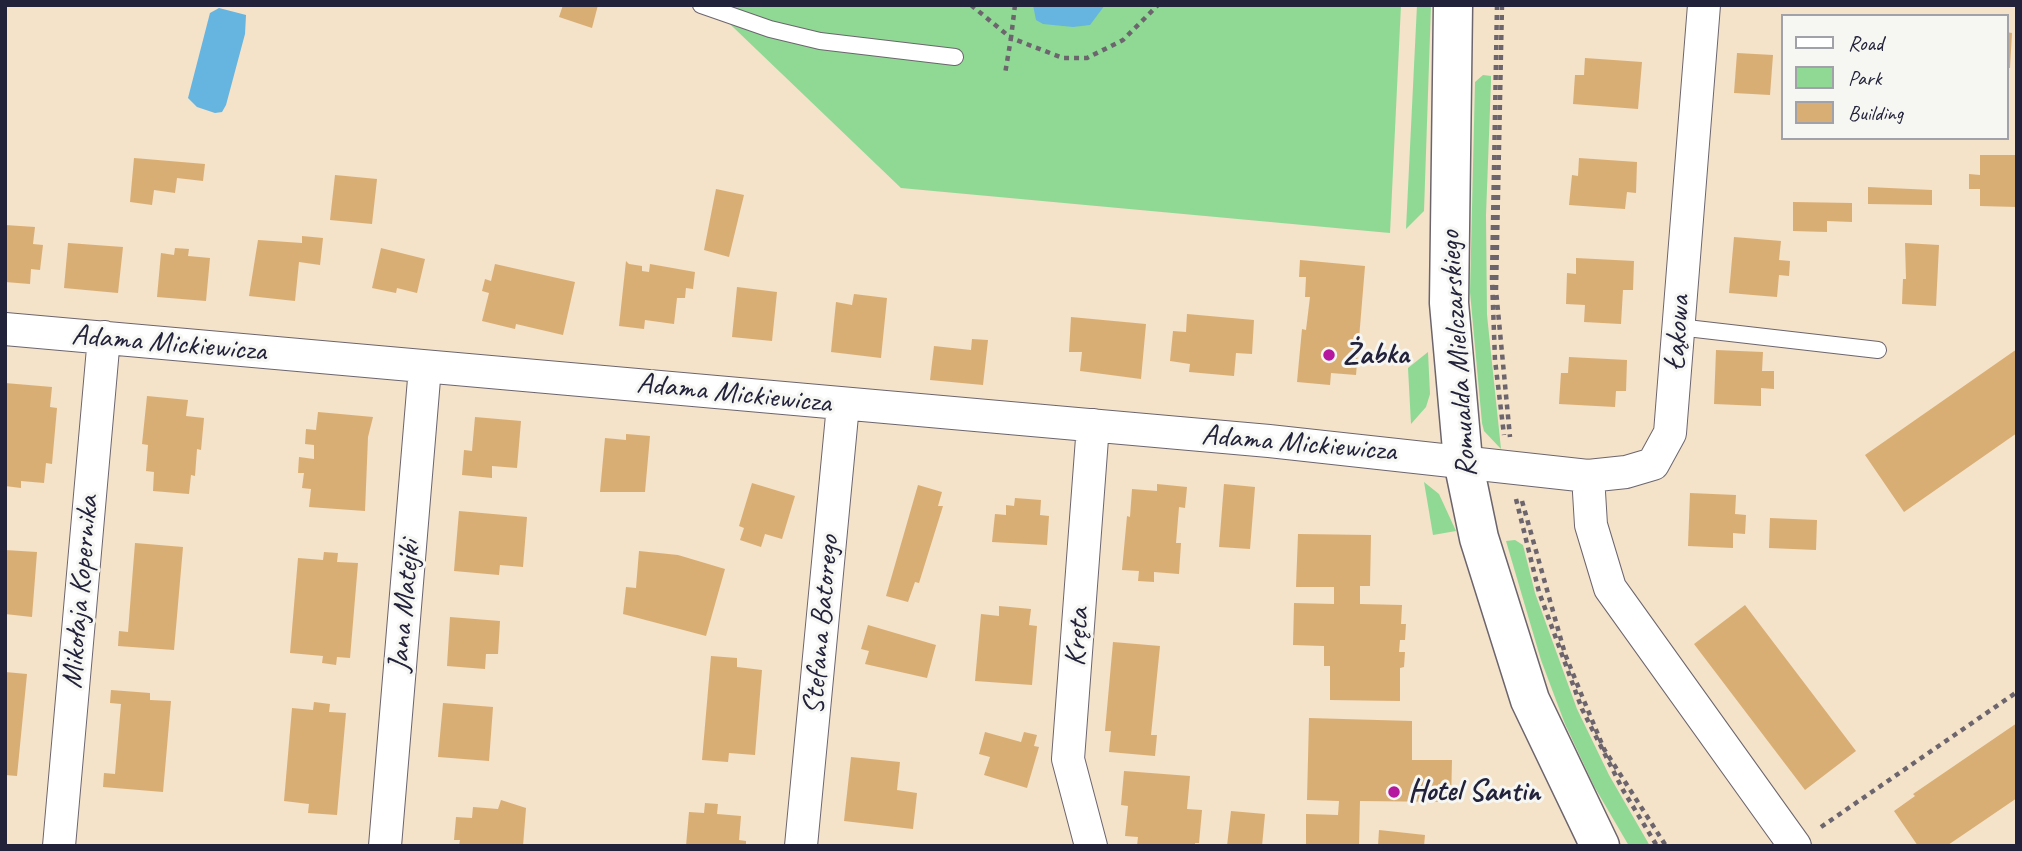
<!DOCTYPE html>
<meta charset="utf-8">
<style>
body{margin:0}
#map{position:relative;width:2022px;height:851px;overflow:hidden;background:#f4e2c9;font-family:Caveat,sans-serif}
canvas{display:block}
.frame{position:absolute;inset:0;border:7px solid #22223b;pointer-events:none}
.legend{position:absolute;left:1781px;top:14px;width:228px;height:126px;box-sizing:border-box;background:#f6f6f2;border:2px solid #a1a1a9;margin:0;padding:9px 12px;list-style:none;font-size:21px;color:#22223b}
.legend li{display:flex;align-items:center;gap:14px;height:35px}
.legend b{width:35px;border:2px solid #a1a1a9}
</style>
<div id="map">
<canvas width="2022" height="851"></canvas>
<div class="frame"></div>
<ul class="legend">
<li><b style="height:9px;background:#fff"></b>Road</li>
<li><b style="height:19px;background:#8fd995"></b>Park</li>
<li><b style="height:19px;background:#d9ae74"></b>Building</li>
</ul>
</div>
<script>
const ctx = document.querySelector('canvas').getContext('2d');
ctx.lineJoin = 'round';
function fillPath(path, color) {
  ctx.fillStyle = color;
  ctx.fill(path, 'evenodd');
}
function shape(rows) {
  const path = new Path2D();
  for (const r of rows) {
    path.moveTo(r[0], r[1]);
    for (let i = 2; i < r.length; i += 2) path.lineTo(r[i], r[i + 1]);
  }
  return path;
}
function trace(path, color, width, dash) {
  ctx.strokeStyle = color;
  ctx.lineWidth = width;
  ctx.lineCap = dash ? 'butt' : 'round';
  ctx.setLineDash(dash || []);
  ctx.stroke(path);
}
function label(font, color, halo, rows, align = 'center') {
  ctx.font = font + ' Caveat,sans-serif';
  ctx.lineWidth = 6;
  ctx.setLineDash([]);
  ctx.textBaseline = 'middle';
  ctx.strokeStyle = halo;
  ctx.fillStyle = color;
  for (const [text, x, y, turn = 0] of rows) {
    ctx.save();
    ctx.translate(x, y);
    ctx.rotate((+turn || 0) * Math.PI / 180);
    ctx.textAlign = isNaN(turn) ? turn : align;
    if (halo) ctx.strokeText(text, 0, 0);
    ctx.fillText(text, 0, 0);
    ctx.restore();
  }
}
fillPath(shape([
 [710,5,1401,5,1390,233,901,188],
 [1417,5,1431,5,1424,211,1406,229],
 [1483,75,1491,76,1491,82,1486,215,1487,315,1501,449,1484,431,1482,423,1470,292,1475,82],
 [1428,352,1430,394,1426,407,1411,424,1408,368],
 [1424,482,1439,494,1456,531,1433,535],
 [1515,540,1523,545,1535,593,1577,709,1609,775,1650,846,1629,846,1594,786,1565,724,1541,660,1506,541]
]), '#8fd995');
fillPath(shape([
 [1033,5,1105,5,1090,25,1073,27,1043,24,1036,20],
 [219,8,246,15,245,34,226,105,222,112,215,113,197,107,188,98,210,13]
]), '#66b4e0');
fillPath(shape([
 [563,5,598,5,592,28,559,17],
 [2006,32,2012,33,2010,68,2006,68],
 [1737,53,1773,55,1770,95,1734,93],
 [1585,58,1642,62,1638,109,1573,104,1575,75,1584,75],
 [1980,155,2017,155,2017,207,1980,206,1980,189,1969,189,1969,174,1980,175],
 [134,158,205,164,203,181,177,178,175,193,154,190,152,205,130,202],
 [1579,158,1637,162,1636,193,1627,192,1625,209,1569,205,1572,175,1578,176],
 [335,175,377,179,372,224,330,220],
 [1868,187,1932,190,1932,205,1868,204],
 [716,189,744,195,729,257,704,250],
 [1793,202,1852,203,1852,222,1827,221,1827,232,1793,231],
 [5,225,35,227,33,244,43,245,40,270,31,269,30,284,5,282],
 [302,236,323,238,320,265,299,262,295,301,249,296,258,240,302,243],
 [1734,237,1781,241,1779,260,1790,261,1789,276,1779,275,1777,297,1729,293],
 [68,243,123,247,118,293,64,288],
 [1905,243,1939,245,1936,306,1902,304,1903,279,1906,279],
 [175,248,189,249,188,256,210,258,206,301,157,297,161,253,174,255],
 [381,248,425,259,417,293,397,288,396,293,372,288],
 [1576,258,1634,261,1633,290,1623,290,1621,324,1584,322,1585,305,1566,304,1567,273,1576,274],
 [1300,260,1365,266,1356,375,1331,373,1330,385,1297,382,1302,329,1306,330,1310,297,1305,297,1306,277,1299,277],
 [626,261,629,264,642,266,642,271,649,272,650,264,695,272,693,289,686,288,685,298,677,298,674,324,645,320,644,329,619,326],
 [495,264,575,282,563,335,516,324,515,329,482,321,489,293,482,291,485,279,491,281],
 [737,287,777,292,772,341,732,337],
 [854,294,887,298,881,358,831,352,836,302,852,305],
 [1187,314,1254,320,1252,354,1236,353,1234,376,1189,372,1190,364,1170,361,1173,331,1186,332],
 [1071,317,1146,324,1141,379,1080,371,1082,352,1069,352],
 [972,339,988,340,983,385,930,380,934,346,971,350],
 [2017,349,2017,433,1904,512,1865,455],
 [1716,350,1763,352,1762,371,1774,371,1774,389,1761,388,1761,406,1714,404],
 [1569,357,1627,360,1626,391,1616,391,1615,407,1559,404,1561,373,1568,373],
 [5,383,52,387,50,407,57,408,52,464,46,463,44,483,21,481,21,488,5,486],
 [147,396,188,400,186,416,204,418,201,450,197,449,195,476,191,475,189,494,153,491,154,472,146,471,148,445,142,444],
 [318,412,373,417,368,437,365,511,309,507,311,489,302,488,304,473,298,473,299,457,314,459,314,445,305,444,306,429,316,430],
 [475,417,521,421,517,468,492,466,492,478,462,475,464,450,472,451],
 [626,434,650,436,645,492,600,492,605,438,626,440],
 [752,483,795,496,782,539,765,534,761,547,740,540,744,528,739,526],
 [1157,484,1187,487,1185,508,1179,507,1176,543,1181,543,1179,574,1154,572,1154,582,1138,581,1139,571,1122,570,1127,516,1130,517,1132,489,1157,491],
 [1224,484,1255,487,1250,549,1219,547],
 [918,485,942,492,938,506,943,506,919,583,915,582,908,602,886,596],
 [1690,493,1736,495,1735,514,1746,515,1745,534,1733,533,1733,548,1688,546],
 [1015,498,1041,500,1040,515,1049,516,1047,545,992,542,995,514,1006,515,1006,505,1014,506],
 [459,511,527,517,523,567,500,565,499,575,454,571],
 [1770,518,1817,520,1816,550,1769,548],
 [1298,534,1371,535,1370,586,1360,586,1360,604,1402,605,1401,624,1406,624,1405,640,1400,640,1399,652,1405,652,1404,667,1400,668,1400,701,1330,700,1330,666,1324,666,1324,646,1293,645,1294,603,1334,604,1334,587,1296,587],
 [135,543,183,547,174,650,118,646,119,631,128,632],
 [5,550,37,552,32,617,5,614],
 [639,551,678,555,725,569,706,636,623,614,626,587,636,588],
 [324,552,338,553,337,562,358,563,350,658,337,657,336,665,322,663,323,656,290,653,298,558,323,560],
 [1745,605,1856,751,1805,790,1694,644],
 [999,606,1031,609,1029,625,1037,626,1032,685,975,681,981,614,999,616],
 [450,617,500,621,498,654,486,654,485,669,447,666],
 [868,625,936,645,927,678,865,664,869,651,861,649],
 [1113,642,1160,646,1151,735,1157,735,1155,756,1109,752,1111,731,1105,731],
 [711,656,737,658,737,667,762,670,755,755,729,753,728,762,702,760],
 [5,672,27,674,17,776,5,775],
 [111,690,150,693,150,700,171,701,163,792,103,787,104,773,115,774,121,704,110,703],
 [314,702,330,704,329,712,346,713,337,815,308,813,309,804,284,801,292,708,313,710],
 [443,703,493,707,489,761,438,757],
 [1309,718,1412,721,1412,760,1452,760,1451,802,1360,801,1359,846,1306,846,1306,814,1338,815,1339,801,1307,800],
 [2017,723,2017,798,1948,845,1918,846,1894,811,1915,796,1913,794],
 [985,732,1021,742,1024,732,1037,735,1034,746,1039,747,1027,788,984,775,990,757,979,754],
 [851,757,900,762,897,790,917,793,913,829,844,821],
 [1124,771,1190,776,1187,809,1202,810,1199,843,1195,843,1195,846,1137,846,1138,837,1125,836,1128,806,1121,805],
 [501,800,526,808,523,846,459,846,460,840,454,840,456,817,472,818,473,807,498,809],
 [705,803,718,804,717,814,741,816,739,840,746,841,746,846,686,846,689,812,704,813],
 [1231,811,1265,814,1262,846,1227,846],
 [1379,830,1425,835,1424,846,1378,846]
]), '#d9ae74');
const service = shape([
 [701,5,770,29,820,41,955,57],
 [1678,327,1878,350]
]);
const minor = shape([
 [5,329,1269,441,1588,476,1626,472,1653,464,1670,433,1704,5],
 [1588,476,1591,525,1610,588,1795,846],
 [59,846,104,337],
 [385,846,425,367],
 [801,846,843,405],
 [1091,846,1068,759,1093,425]
]);
const tertiary = shape([
 [1453,5,1449,303,1463,461,1479,538,1530,700,1600,846]
]);
trace(service, '#6c656d', 18);
trace(minor, '#6c656d', 34);
trace(tertiary, '#6c656d', 41);
trace(shape([
 [971,5,1011,38,1005,74],
 [1015,5,1011,38,1063,58,1087,58,1123,40,1158,5],
 [1497,5,1492,279,1495,360,1504,435],
 [1502,5,1496,290,1510,437],
 [1516,499,1539,592,1582,709,1623,790,1657,846],
 [1522,501,1565,654,1582,696,1604,749,1666,846],
 [1821,827,2017,692]
]), '#6c656d', 4.5, [5, 5]);
trace(service, '#fff', 16);
trace(minor, '#fff', 32);
trace(tertiary, '#fff', 38);
for (const [x, y, r, color] of [
 [1329,355,7,"#b5179e"],
 [1394,792,7,"#b5179e"]
]) {
  const dot = new Path2D();
  dot.arc(x, y, r, 0, 2 * Math.PI);
  ctx.fillStyle = color;
  ctx.fill(dot);
  trace(dot, '#f6f6f2', 2.5);
}
label('30px', '#22223b', '#f6f6f2', [
 ["Łąkowa",1678,333,-86],
 ["Adama Mickiewicza",169,344,5],
 ["Romualda Mielczarskiego",1459,354,-94],
 ["Adama Mickiewicza",734,394,6],
 ["Adama Mickiewicza",1299,444,5],
 ["Mikołaja Kopernika",81,592,-85],
 ["Jana Matejki",405,606,-85],
 ["Stefana Batorego",822,625,-85],
 ["Kręta",1078,637,-86]
]);
label('bold 30px', '#22223b', '#f6f6f2', [
 ["Żabka",1343,355],
 ["Hotel Santin",1408,792]
], 'left');
</script>
